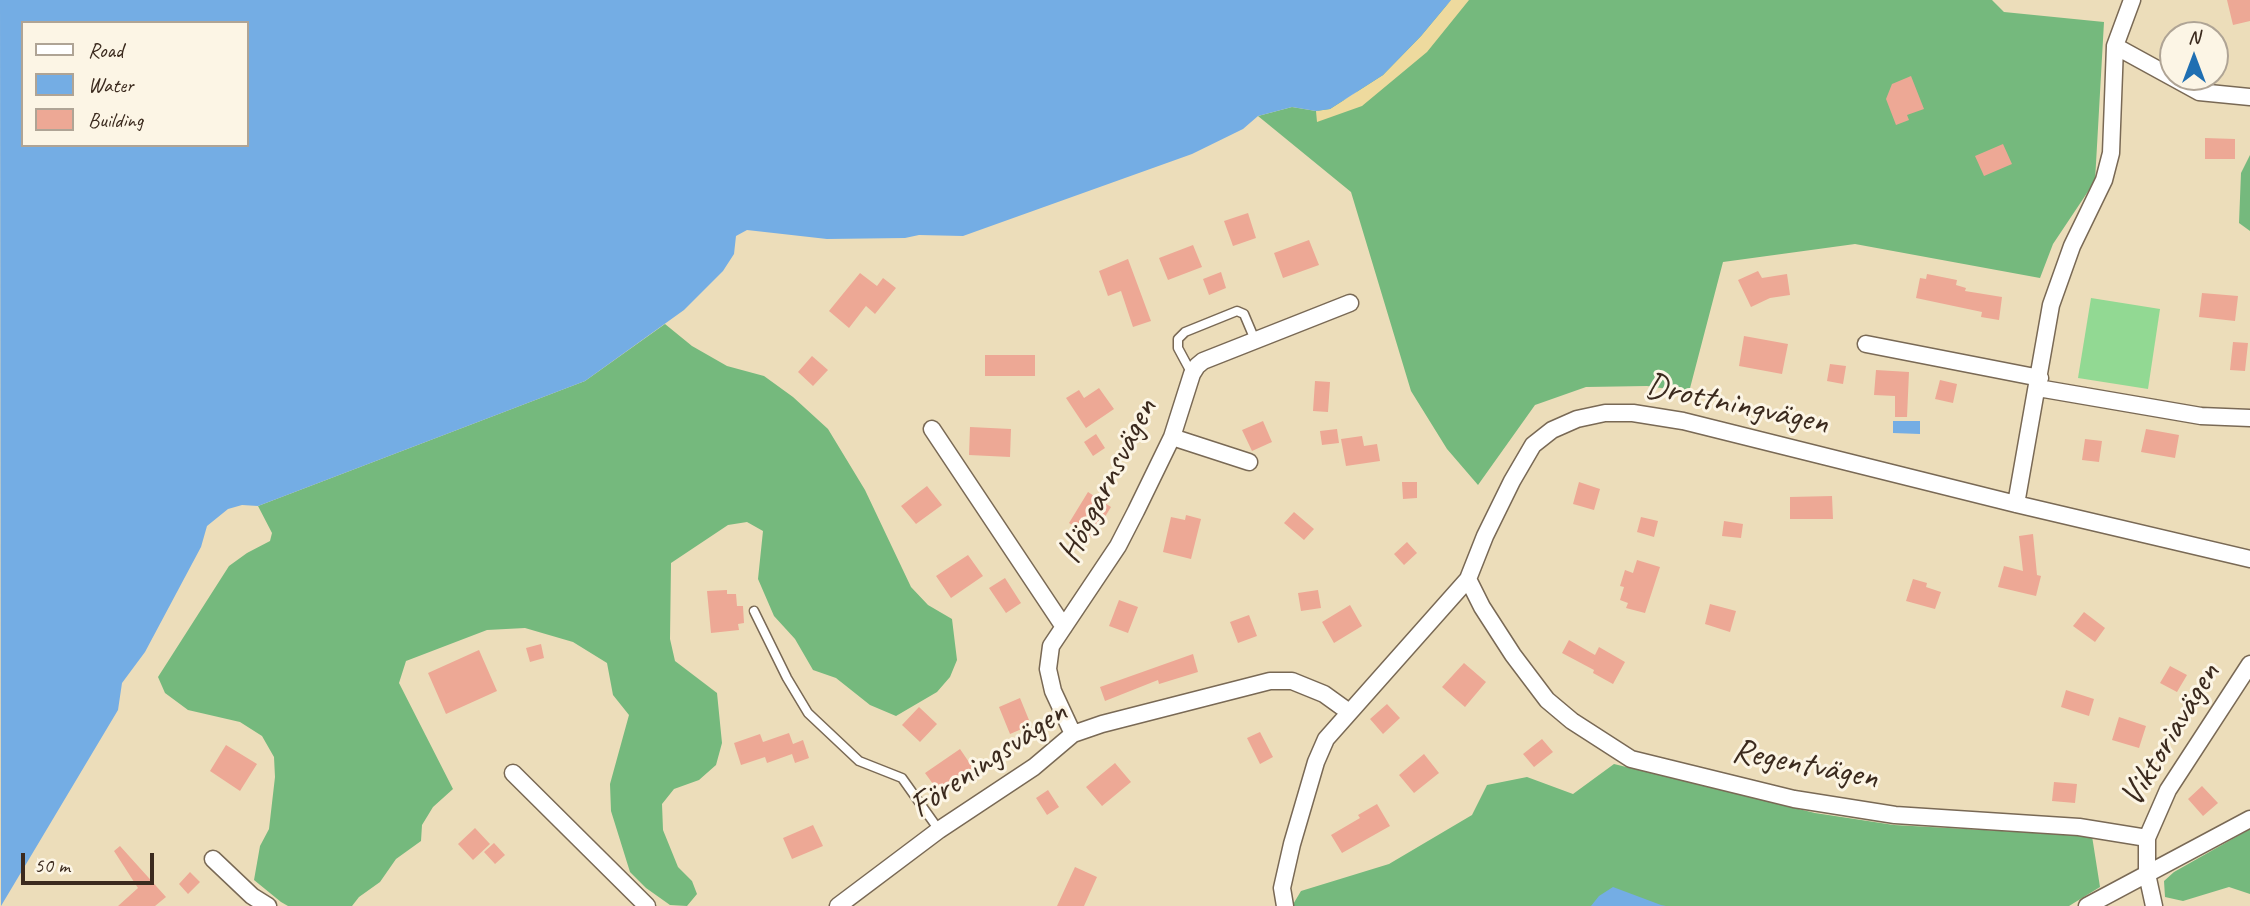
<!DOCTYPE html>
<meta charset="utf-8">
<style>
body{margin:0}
#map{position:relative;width:2250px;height:906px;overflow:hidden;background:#ecddba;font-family:Caveat,sans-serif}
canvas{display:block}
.legend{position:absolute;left:21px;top:21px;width:228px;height:126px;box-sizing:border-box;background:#fcf5e5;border:2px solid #afa495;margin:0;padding:9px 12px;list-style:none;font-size:21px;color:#3b2a1e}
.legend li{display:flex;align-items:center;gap:14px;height:35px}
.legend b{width:35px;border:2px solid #afa495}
.north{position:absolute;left:2159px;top:21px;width:70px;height:70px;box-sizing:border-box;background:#fcf5e5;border:2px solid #afa495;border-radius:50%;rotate:0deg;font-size:19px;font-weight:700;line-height:28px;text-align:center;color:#3b2a1e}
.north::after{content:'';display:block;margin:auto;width:24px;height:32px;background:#1f6fb2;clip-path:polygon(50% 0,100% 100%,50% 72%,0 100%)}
.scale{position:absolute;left:21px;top:853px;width:133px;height:32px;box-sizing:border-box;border:4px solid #3b2a1e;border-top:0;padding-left:9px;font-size:21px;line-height:24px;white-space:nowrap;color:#3b2a1e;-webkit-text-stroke:5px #fcf5e5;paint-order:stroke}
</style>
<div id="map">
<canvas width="2250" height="906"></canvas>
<ul class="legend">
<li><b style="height:9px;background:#fff"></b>Road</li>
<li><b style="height:19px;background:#74ade4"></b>Water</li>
<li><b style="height:19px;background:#eda895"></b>Building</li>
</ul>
<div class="north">N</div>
<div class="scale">50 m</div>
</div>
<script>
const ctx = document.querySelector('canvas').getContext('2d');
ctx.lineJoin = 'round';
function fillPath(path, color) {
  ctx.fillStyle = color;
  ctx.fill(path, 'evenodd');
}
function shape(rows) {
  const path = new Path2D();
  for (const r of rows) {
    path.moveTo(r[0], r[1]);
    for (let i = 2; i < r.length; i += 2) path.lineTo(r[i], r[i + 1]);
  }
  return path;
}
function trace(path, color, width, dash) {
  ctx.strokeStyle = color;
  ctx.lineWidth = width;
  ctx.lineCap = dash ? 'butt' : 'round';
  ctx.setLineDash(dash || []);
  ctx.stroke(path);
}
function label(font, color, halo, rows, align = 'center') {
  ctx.font = font + ' Caveat,sans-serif';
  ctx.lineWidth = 6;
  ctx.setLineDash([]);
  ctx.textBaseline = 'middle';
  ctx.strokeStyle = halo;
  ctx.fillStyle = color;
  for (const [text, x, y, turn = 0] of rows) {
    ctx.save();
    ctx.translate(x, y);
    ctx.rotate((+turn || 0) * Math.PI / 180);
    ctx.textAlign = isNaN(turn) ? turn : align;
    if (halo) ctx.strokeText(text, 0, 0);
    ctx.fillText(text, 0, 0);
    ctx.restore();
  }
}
fillPath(shape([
 [2091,298,2160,309,2148,389,2078,378]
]), '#92d993');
fillPath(shape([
 [1451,0,1992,0,2004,12,2104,22,2095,181,2053,244,2040,278,1855,244,1723,262,1689,392,1647,386,1586,387,1535,405,1478,485,1447,449,1411,391,1351,192,1258,116,1292,107,1316,111,1351,97],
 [2250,155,2250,231,2239,223,2241,173],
 [665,324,692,346,727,366,764,376,793,397,828,429,865,490,911,587,928,605,952,619,957,660,950,677,937,692,896,716,870,705,836,678,813,670,795,639,774,616,758,579,763,531,747,522,728,525,671,563,670,639,675,661,717,693,722,743,716,765,699,780,674,789,662,804,663,830,678,867,692,881,697,894,687,906,670,905,646,888,630,872,611,811,610,784,629,715,613,695,607,663,573,642,525,628,487,630,406,661,399,683,453,789,433,807,422,825,421,841,396,859,380,882,359,897,352,906,288,906,281,902,254,880,260,846,269,829,275,777,274,757,262,736,240,722,188,710,165,693,158,677,229,566,247,553,270,541,272,533,258,506,585,381],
 [1614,764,1815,813,1894,825,2092,836,2100,887,2069,906,1292,906,1301,891,1389,864,1472,815,1487,785,1527,777,1573,794],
 [2250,829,2250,894,2229,887,2183,901,2165,897,2164,881,2174,872]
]), '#75b97d');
fillPath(shape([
 [1451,0,1469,0,1427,52,1362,106,1317,122,1316,111,1330,109,1383,75,1421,36]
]), '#eeda9e');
fillPath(shape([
 [0,0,1451,0,1421,36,1383,75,1330,109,1316,111,1292,107,1258,116,1243,129,1192,154,963,236,919,235,905,238,827,239,747,230,736,236,734,254,723,271,684,310,585,381,258,506,242,505,228,509,207,526,201,547,145,652,122,683,118,710,1,906],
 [23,23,247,23,247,145,23,145],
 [1893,421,1920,421,1920,434,1893,433],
 [1613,887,1661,905,1666,906,1591,906,1599,896]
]), '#74ade4');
fillPath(shape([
 [2227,0,2250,0,2250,21,2233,25],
 [1911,76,1924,109,1907,115,1909,120,1896,125,1886,99,1892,84],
 [2205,138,2235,139,2235,159,2205,159],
 [2003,144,2012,164,1984,176,1975,156],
 [1248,213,1256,238,1233,246,1224,221],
 [1309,240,1319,265,1283,278,1274,253],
 [1193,245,1202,267,1168,280,1159,258],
 [1128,259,1151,321,1133,327,1121,291,1108,296,1099,271],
 [1758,271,1762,278,1787,274,1790,295,1770,298,1751,307,1738,280],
 [1221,272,1226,288,1209,295,1203,279],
 [860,273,877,286,883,278,896,288,875,314,866,306,849,328,829,311],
 [1927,274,1957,280,1956,285,1966,288,1965,291,2002,297,1999,320,1981,317,1982,312,1916,298,1920,278,1926,279],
 [2202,293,2238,296,2235,321,2199,317],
 [1744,336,1788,344,1782,374,1739,366],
 [2233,342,2248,343,2245,371,2230,370],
 [985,355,1035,355,1035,376,985,376],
 [812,356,828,370,813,386,798,372],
 [1830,364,1846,366,1843,384,1827,381],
 [1876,370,1909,372,1907,417,1895,417,1895,396,1874,395],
 [1940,380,1957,384,1953,403,1935,399],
 [1315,381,1330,382,1328,412,1313,411],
 [1099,388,1114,409,1086,428,1066,398,1079,390,1084,398],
 [1263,421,1272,442,1252,451,1242,430],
 [970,427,1011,429,1010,457,969,455],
 [1337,429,1339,443,1322,445,1320,431],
 [2146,429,2179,435,2175,458,2141,452],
 [1096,434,1105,448,1093,456,1084,442],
 [1362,436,1364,446,1377,444,1380,461,1346,466,1341,439],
 [2085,439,2102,441,2099,462,2082,460],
 [1402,482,1417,482,1417,498,1403,499],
 [1579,482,1600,489,1594,510,1573,504],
 [927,486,942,505,916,524,901,506],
 [1088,492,1111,507,1092,538,1069,523],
 [1832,496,1833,519,1790,519,1790,497],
 [1294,512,1314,529,1304,540,1284,523],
 [1186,515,1201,519,1191,559,1163,552,1171,517,1185,520],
 [1641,517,1658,521,1654,537,1637,532],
 [1724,521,1743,524,1741,538,1722,536],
 [2033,534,2037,575,2041,576,2036,596,1998,587,2004,566,2023,571,2019,536],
 [1407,542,1417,553,1404,565,1394,554],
 [968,555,983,576,951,598,936,576],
 [1637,560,1660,567,1645,613,1626,608,1628,603,1620,600,1624,587,1620,586,1625,570,1633,573],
 [1005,578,1021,603,1006,613,989,588],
 [1913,579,1927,583,1926,587,1941,592,1935,609,1906,601],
 [727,590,727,594,736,594,737,606,743,606,744,623,738,624,739,630,711,633,707,591],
 [1318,590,1321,608,1301,611,1298,593],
 [1119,600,1138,607,1128,633,1109,626],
 [1710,604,1736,611,1730,632,1705,624],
 [1350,605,1362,626,1334,643,1322,622],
 [2084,612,2105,628,2095,642,2073,626],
 [1249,615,1257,636,1238,643,1230,622],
 [1569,640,1595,655,1599,647,1625,662,1613,684,1593,673,1594,670,1562,653],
 [541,644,544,658,530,662,526,648],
 [479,650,497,691,446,714,428,673],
 [1193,654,1198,672,1159,684,1158,680,1105,701,1100,687],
 [1464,663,1486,682,1465,707,1442,687],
 [2170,666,2187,675,2177,692,2160,683],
 [2066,690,2094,699,2089,716,2061,707],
 [1020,698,1031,725,1010,734,999,707],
 [1387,704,1400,718,1383,734,1370,719],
 [919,707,937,724,920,742,902,725],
 [2119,717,2146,726,2139,748,2112,740],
 [1260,732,1273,757,1260,764,1247,738],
 [789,733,793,744,803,740,809,758,795,763,792,754,767,763,765,757,741,765,734,743,760,734,763,742],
 [1542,739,1553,752,1534,767,1523,754],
 [226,745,257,764,240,791,210,771],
 [960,749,975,771,941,795,925,773],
 [1424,754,1439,773,1414,793,1399,775],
 [1115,763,1131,782,1102,806,1086,787],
 [2054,782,2077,784,2075,803,2052,801],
 [2202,786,2218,803,2203,816,2188,799],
 [1048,790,1059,807,1047,815,1036,798],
 [1377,804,1390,826,1342,853,1331,835,1360,818,1358,815],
 [813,825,823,846,792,859,783,838],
 [475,828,490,844,473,860,458,844],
 [494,843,505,855,495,864,484,852],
 [120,846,166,897,155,906,118,906,138,888,114,851],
 [1075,867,1097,877,1084,906,1057,906],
 [190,872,200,882,188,894,179,884]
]), '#eda895');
const lane = shape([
 [1192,374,1178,348,1178,339,1185,332,1237,311,1244,314,1255,340],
 [754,611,787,678,808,713,859,761,902,778,939,830]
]);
const street = shape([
 [2115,46,2199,92,2250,97],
 [1866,344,2040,378],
 [2038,388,2201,416,2250,418],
 [932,429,1064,627],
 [1172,437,1249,462],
 [2016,504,2051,305,2072,246,2104,180,2111,153,2115,46,2132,0],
 [1468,579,1482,607,1513,655,1547,700,1572,721,1631,759,1794,799,1895,815,2079,827,2147,838,2147,874,2154,906],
 [1073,734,1053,691,1048,669,1051,646,1118,546,1136,511,1172,437,1192,374,1197,366,1203,361,1350,303],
 [513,773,647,906],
 [2147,838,2168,790,2250,664],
 [213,859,252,896,268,906],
 [838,906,939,830,1034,767,1073,734,1102,724,1270,681,1292,681,1324,694,1349,712],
 [1285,906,1282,888,1292,844,1316,762,1326,739,1468,579,1485,536,1512,481,1533,445,1552,430,1577,419,1605,413,1633,413,1683,421,2016,504,2250,559],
 [2087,906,2250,819]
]);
trace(lane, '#796955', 11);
trace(street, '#796955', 19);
trace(lane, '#fff', 8);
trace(street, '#fff', 16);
label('35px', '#3b2a1e', '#fcf5e5', [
 ["Drottningvägen",1737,405,12],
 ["Höggarnsvägen",1108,481,-63],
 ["Viktoriavägen",2171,735,-59],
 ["Föreningsvägen",989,760,-34],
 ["Regentvägen",1805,765,11]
]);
</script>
